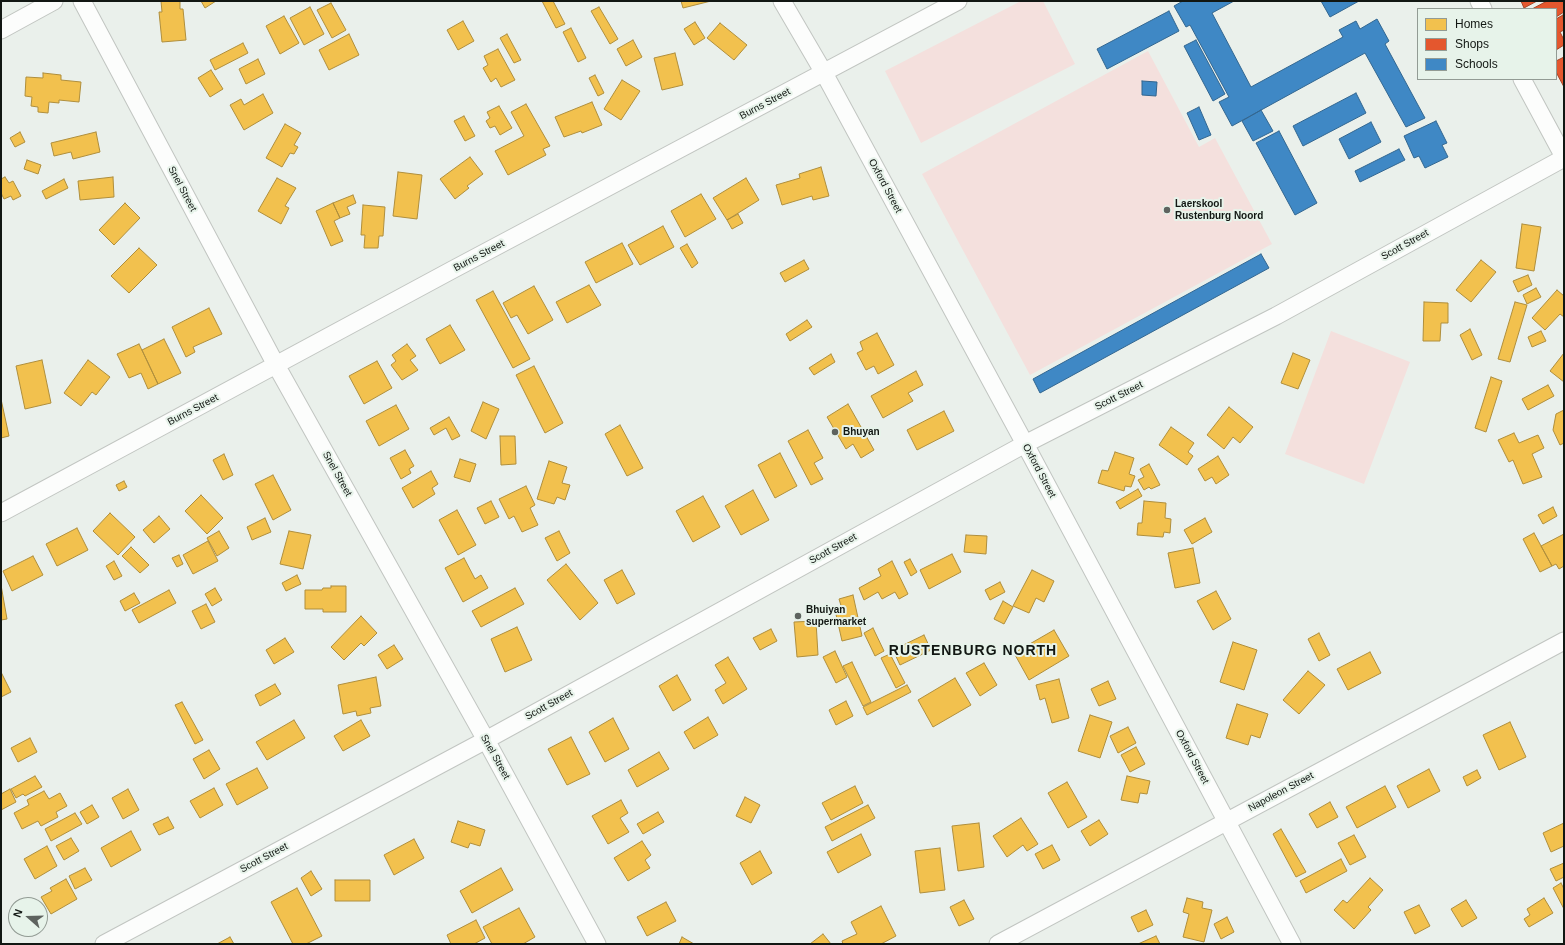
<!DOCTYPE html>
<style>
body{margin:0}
#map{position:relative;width:1565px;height:945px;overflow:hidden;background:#eaf0eb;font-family:Arial,sans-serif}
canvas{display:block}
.frame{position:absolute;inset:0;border:2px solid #121713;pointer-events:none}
.legend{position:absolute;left:1417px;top:8px;width:140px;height:72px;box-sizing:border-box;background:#e7f3ea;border:1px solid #929b94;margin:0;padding:5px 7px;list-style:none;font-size:12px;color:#121713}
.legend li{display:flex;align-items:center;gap:8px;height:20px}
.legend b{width:20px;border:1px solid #929b94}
.north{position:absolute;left:8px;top:897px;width:40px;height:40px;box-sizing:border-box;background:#e7f3ea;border:1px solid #929b94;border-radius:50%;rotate:290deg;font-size:11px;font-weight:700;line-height:16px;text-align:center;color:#121713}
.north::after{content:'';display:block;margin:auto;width:14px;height:18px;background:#5e635f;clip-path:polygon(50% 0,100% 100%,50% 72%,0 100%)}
</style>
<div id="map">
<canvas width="1565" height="945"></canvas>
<div class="frame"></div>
<ul class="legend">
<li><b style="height:11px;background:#f2c14e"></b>Homes</li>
<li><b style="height:11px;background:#e4572e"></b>Shops</li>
<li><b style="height:11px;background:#3f88c5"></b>Schools</li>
</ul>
<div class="north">N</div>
</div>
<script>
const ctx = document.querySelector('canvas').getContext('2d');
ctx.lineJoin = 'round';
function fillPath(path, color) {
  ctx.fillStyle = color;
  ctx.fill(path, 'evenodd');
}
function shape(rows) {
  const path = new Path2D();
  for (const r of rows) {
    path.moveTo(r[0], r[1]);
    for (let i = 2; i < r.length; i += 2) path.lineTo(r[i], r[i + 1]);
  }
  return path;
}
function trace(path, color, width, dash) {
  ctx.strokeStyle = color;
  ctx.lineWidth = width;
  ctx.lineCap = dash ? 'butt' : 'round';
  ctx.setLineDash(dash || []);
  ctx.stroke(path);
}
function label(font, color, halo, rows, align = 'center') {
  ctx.font = font + ' Arial,sans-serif';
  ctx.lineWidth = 4;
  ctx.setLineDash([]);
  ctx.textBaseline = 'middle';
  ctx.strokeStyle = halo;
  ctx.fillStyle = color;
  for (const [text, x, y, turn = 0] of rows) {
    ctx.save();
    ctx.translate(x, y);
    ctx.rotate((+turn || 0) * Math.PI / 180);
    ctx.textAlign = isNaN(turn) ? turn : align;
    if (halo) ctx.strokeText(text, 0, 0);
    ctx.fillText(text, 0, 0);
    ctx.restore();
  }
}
fillPath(shape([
 [1021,1,1043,1,1075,64,921,143,885,71],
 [1148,51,1199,147,1215,138,1272,244,1030,375,922,174],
 [1331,331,1410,362,1364,484,1285,454]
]), '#f4e0dd');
const homes = shape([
 [161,1,180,1,180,9,183,9,186,40,162,42,159,12,162,12,161,1],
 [201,1,216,1,205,8,201,1],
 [542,1,553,1,565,24,556,28,542,1],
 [681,1,711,1,683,8,681,1],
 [331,3,346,30,332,38,317,10,331,3],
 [310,7,324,34,304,45,290,18,310,7],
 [599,7,618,39,610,44,591,11,599,7],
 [284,16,299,43,280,54,266,26,284,16],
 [463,21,474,41,458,50,447,30,463,21],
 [695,22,705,38,694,45,684,29,695,22],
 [720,23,747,45,734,60,707,38,720,23],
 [571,28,586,58,578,62,563,32,571,28],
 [349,34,359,55,329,70,319,50,349,34],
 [507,34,521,60,514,63,500,38,507,34],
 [633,40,642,57,626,66,617,49,633,40],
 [243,43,248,53,215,70,210,60,243,43],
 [498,49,515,80,501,87,496,78,491,82,483,68,488,65,484,56,498,49],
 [675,53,683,85,662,90,654,58,675,53],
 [258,59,265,74,246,84,239,69,258,59],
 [211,70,223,89,210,97,198,78,211,70],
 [43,73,61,75,61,80,81,82,79,102,59,100,59,103,49,102,48,113,38,112,38,107,31,106,32,97,25,96,26,77,43,78,43,73],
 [595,75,604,93,598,96,589,78,595,75],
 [622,80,640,91,621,120,604,109,622,80],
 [263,94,273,113,244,130,230,105,241,99,244,105,263,94],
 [592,102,602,125,582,133,581,131,564,137,555,117,592,102],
 [526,104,550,146,543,149,546,155,508,175,495,151,524,136,511,112,526,104],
 [499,106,512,128,500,135,495,126,490,128,486,121,490,118,487,112,499,106],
 [464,116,475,136,465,141,454,121,464,116],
 [285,124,301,133,294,145,298,147,294,154,290,153,282,167,266,158,285,124],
 [20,132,25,142,15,147,10,138,20,132],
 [96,132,100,152,73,159,71,152,54,156,51,143,96,132],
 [470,157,483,174,467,186,469,188,455,199,440,179,470,157],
 [27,160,41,165,38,174,24,169,27,160],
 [821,167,829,196,813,200,812,196,782,205,776,185,800,178,799,174,821,167],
 [398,172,422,175,417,219,393,216,398,172],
 [5,177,9,183,13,181,21,196,13,200,11,196,4,199,1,193,1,179,5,177],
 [113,177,114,197,80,200,78,181,113,177],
 [277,178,296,188,285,206,289,208,281,224,258,211,277,178],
 [746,178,759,200,727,220,713,198,746,178],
 [64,179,68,188,46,199,42,191,64,179],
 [701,194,716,219,685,237,671,211,701,194],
 [353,195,356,203,347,207,350,214,340,218,333,203,353,195],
 [125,203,140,218,114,245,99,230,125,203],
 [333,203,340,218,334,221,343,241,331,246,316,211,333,203],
 [363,205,385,207,383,236,379,236,378,248,364,248,365,235,361,235,363,205],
 [738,214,743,223,732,229,727,220,738,214],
 [1522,224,1541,227,1534,271,1516,268,1522,224],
 [663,226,674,247,640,265,628,245,663,226],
 [622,243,633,264,596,283,585,262,622,243],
 [687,244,698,263,692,268,680,248,687,244],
 [139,248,157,265,129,293,111,276,139,248],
 [804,260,809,269,785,282,780,273,804,260],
 [1481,260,1496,272,1471,302,1456,290,1481,260],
 [1528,275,1532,285,1518,292,1513,281,1528,275],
 [589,285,601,305,567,323,556,302,589,285],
 [534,286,553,320,528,334,517,315,511,318,503,303,534,286],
 [1536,288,1541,297,1527,304,1523,295,1536,288],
 [1557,290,1564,296,1564,317,1560,314,1545,330,1532,318,1557,290],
 [493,291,530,359,513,368,476,300,493,291],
 [1424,302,1448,303,1448,323,1441,323,1440,341,1423,341,1424,302],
 [1515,302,1527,305,1510,362,1498,359,1515,302],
 [209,308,222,334,193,347,195,352,186,357,172,327,209,308],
 [807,320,812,327,790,341,786,334,807,320],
 [450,325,465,350,440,364,426,339,450,325],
 [1470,329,1482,355,1472,360,1460,335,1470,329],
 [1541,331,1546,341,1532,347,1528,337,1541,331],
 [877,333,894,365,878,374,874,366,866,370,857,353,863,350,860,342,877,333],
 [164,339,181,373,158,384,142,350,164,339],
 [139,344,158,384,148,389,141,373,129,378,117,354,139,344],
 [407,344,416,356,410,360,418,370,402,380,391,365,396,361,392,355,407,344],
 [1293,353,1310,360,1298,389,1281,383,1293,353],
 [1564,353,1564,382,1550,371,1564,353],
 [831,354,835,362,814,375,809,368,831,354],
 [42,360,51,403,25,409,16,366,42,360],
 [88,360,110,377,96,395,92,392,81,406,64,393,88,360],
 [377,361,392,388,364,404,349,376,377,361],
 [534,366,563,423,545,433,516,375,534,366],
 [916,371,923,385,908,393,913,401,883,418,871,396,916,371],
 [1491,377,1502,381,1486,432,1475,428,1491,377],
 [1548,385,1554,396,1528,410,1522,399,1548,385],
 [1,399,9,436,1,438,1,399],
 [483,402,499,409,486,439,471,431,483,402],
 [848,404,874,450,861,458,853,444,846,449,827,417,848,404],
 [396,405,409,429,379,446,366,421,396,405],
 [1229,407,1253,427,1240,443,1233,437,1224,449,1207,435,1229,407],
 [1564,410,1564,443,1560,445,1553,430,1556,414,1564,410],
 [944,411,954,431,917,450,907,430,944,411],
 [449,417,460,436,452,440,446,428,434,435,430,428,449,417],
 [620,425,643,468,627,476,605,434,620,425],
 [1171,427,1194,443,1188,452,1193,456,1187,465,1159,445,1171,427],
 [808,430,823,458,814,463,823,479,811,485,788,441,808,430],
 [1514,433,1519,443,1538,435,1544,448,1532,454,1542,477,1523,484,1513,460,1509,462,1498,440,1514,433],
 [500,436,515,436,516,464,501,465,500,436],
 [405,450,414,466,409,469,411,473,401,479,390,458,405,450],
 [1115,452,1134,458,1129,474,1135,476,1131,487,1125,486,1124,491,1098,483,1102,470,1108,471,1115,452],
 [780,453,797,486,775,498,758,465,780,453],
 [224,454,233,475,223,480,213,460,224,454],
 [1218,456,1229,475,1216,484,1212,477,1205,481,1198,469,1218,456],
 [460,459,476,464,470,482,454,477,460,459],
 [549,461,567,467,562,483,570,485,565,500,557,497,554,504,537,499,549,461],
 [1149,464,1160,485,1151,489,1149,487,1144,490,1138,480,1144,477,1140,469,1149,464],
 [431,471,438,484,432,488,435,494,413,508,402,488,431,471],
 [273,475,291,510,273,520,255,484,273,475],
 [124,481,127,487,119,491,116,485,124,481],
 [526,486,535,505,530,508,538,525,522,532,514,516,509,519,499,499,526,486],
 [1138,489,1142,496,1120,509,1116,502,1138,489],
 [753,490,769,520,741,535,725,506,753,490],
 [201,495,223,518,207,534,185,511,201,495],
 [703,496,720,527,693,542,676,511,703,496],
 [491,501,499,517,485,524,477,508,491,501],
 [1144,501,1166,503,1165,518,1171,519,1170,533,1164,532,1163,537,1137,535,1138,523,1142,523,1144,501],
 [1553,507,1557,516,1543,524,1538,515,1553,507],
 [457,510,476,545,458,555,439,520,457,510],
 [110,513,135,537,118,555,93,531,110,513],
 [159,516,170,529,154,543,143,530,159,516],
 [265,518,271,532,252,540,247,527,265,518],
 [1205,518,1212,532,1192,544,1184,530,1205,518],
 [77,528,88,550,57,566,46,544,77,528],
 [219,531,229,548,217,556,207,538,219,531],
 [289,531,311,535,303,569,280,564,289,531],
 [559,531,570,553,557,561,545,538,559,531],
 [1534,533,1552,566,1540,572,1523,539,1534,533],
 [1564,534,1564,566,1559,569,1556,564,1552,566,1541,546,1564,534],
 [966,535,987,536,986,554,964,552,966,535],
 [208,541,218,561,193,574,183,555,208,541],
 [131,547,149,565,140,573,122,556,131,547],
 [1193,548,1200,583,1175,588,1168,553,1193,548],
 [952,554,961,572,929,589,920,570,952,554],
 [179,555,183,564,177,567,172,558,179,555],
 [33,556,43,575,12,591,3,571,33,556],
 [464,558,475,579,481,575,488,588,463,602,445,568,464,558],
 [910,559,917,572,911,576,904,562,910,559],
 [114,561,122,576,114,580,106,566,114,561],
 [892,561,908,594,899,599,895,592,882,599,878,592,864,600,859,588,881,576,878,569,892,561],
 [566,564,598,603,580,620,547,580,566,564],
 [622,570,635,594,617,604,604,580,622,570],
 [1032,570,1054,581,1044,602,1036,598,1029,613,1013,606,1032,570],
 [297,575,301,584,286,591,282,583,297,575],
 [1000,582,1005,592,990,600,985,590,1000,582],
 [1,585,7,619,1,620,1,585],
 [331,586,346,586,346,612,323,612,323,609,305,609,305,590,322,590,323,588,331,588,331,586],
 [215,588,222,600,212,606,205,594,215,588],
 [515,588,524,604,481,627,472,611,515,588],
 [169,590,176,603,139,623,132,610,169,590],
 [1216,591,1231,619,1213,630,1197,601,1216,591],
 [134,593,140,603,125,611,120,601,134,593],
 [853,595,862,636,842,641,835,610,842,609,839,599,853,595],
 [1003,601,1013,607,1004,624,994,619,1003,601],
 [206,604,215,622,201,629,192,611,206,604],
 [361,616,377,633,364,646,361,643,344,660,331,647,361,616],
 [816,621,818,655,797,657,794,622,816,621],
 [517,627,532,660,505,672,491,639,517,627],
 [873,628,884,651,875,656,864,633,873,628],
 [771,629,777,641,760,650,753,638,771,629],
 [1054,630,1069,656,1029,680,1014,653,1054,630],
 [1319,633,1330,655,1319,661,1308,639,1319,633],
 [924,635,931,650,900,665,893,650,924,635],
 [285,638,294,652,274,664,266,650,285,638],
 [1233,642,1257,650,1244,690,1220,682,1233,642],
 [394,645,403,659,387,669,378,655,394,645],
 [835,651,847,677,836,683,823,657,835,651],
 [1370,652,1381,673,1348,690,1337,669,1370,652],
 [890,654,905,683,896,688,881,658,890,654],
 [728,657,747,689,723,704,715,690,726,683,715,665,728,657],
 [852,662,871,702,863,706,843,666,852,662],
 [984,663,997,685,980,696,966,673,984,663],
 [1308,671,1325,685,1299,714,1283,700,1308,671],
 [1,672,11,692,1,697,1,672],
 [677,675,691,700,673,711,659,686,677,675],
 [376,677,381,706,370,708,371,713,357,716,356,711,343,714,338,685,376,677],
 [955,678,971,705,933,727,918,700,955,678],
 [1059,679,1069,718,1052,723,1045,698,1040,700,1036,685,1059,679],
 [1108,681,1116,699,1099,706,1091,689,1108,681],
 [275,684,281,694,260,706,255,695,275,684],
 [907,685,911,692,867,715,863,707,907,685],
 [846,701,853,716,836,725,829,710,846,701],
 [182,702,203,740,195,744,175,705,182,702],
 [1237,704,1268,714,1260,738,1251,735,1248,745,1226,738,1237,704],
 [1090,715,1112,722,1100,758,1078,751,1090,715],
 [708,717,718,735,694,749,684,732,708,717],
 [613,718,629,749,605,762,589,732,613,718],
 [294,720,305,738,267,760,256,742,294,720],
 [361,720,370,736,343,751,334,736,361,720],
 [1510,722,1526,757,1499,770,1483,735,1510,722],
 [1128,727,1136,743,1118,753,1110,736,1128,727],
 [571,737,590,774,567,785,548,749,571,737],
 [30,738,37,752,18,762,11,748,30,738],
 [1136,747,1145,764,1130,772,1121,755,1136,747],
 [209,750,220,769,204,779,193,759,209,750],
 [659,752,669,769,637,787,628,770,659,752],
 [257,768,268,788,237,805,226,784,257,768],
 [1429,769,1440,791,1408,808,1397,786,1429,769],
 [1477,770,1481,778,1467,786,1463,777,1477,770],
 [35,776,42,787,25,796,23,794,16,798,11,789,35,776],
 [1127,776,1150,781,1147,794,1140,793,1138,803,1121,800,1127,776],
 [1067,782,1087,817,1068,828,1048,793,1067,782],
 [855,786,863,803,831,820,822,803,855,786],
 [1385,786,1396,807,1357,828,1346,807,1385,786],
 [214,788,223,805,200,818,190,801,214,788],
 [10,789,16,802,1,810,1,794,10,789],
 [128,789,139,810,123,819,112,798,128,789],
 [44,791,49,799,60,793,67,806,56,812,58,817,41,826,38,821,22,829,14,813,29,805,27,800,44,791],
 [745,797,760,805,751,823,736,816,745,797],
 [621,800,628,813,620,818,629,832,608,844,592,816,621,800],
 [1330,802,1338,817,1317,828,1309,814,1330,802],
 [92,805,99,817,87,824,80,812,92,805],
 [868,805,875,818,832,841,825,827,868,805],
 [658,812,664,822,643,834,637,824,658,812],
 [75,813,82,824,51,841,45,829,75,813],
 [168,817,174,828,159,835,153,824,168,817],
 [1021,818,1038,844,1027,851,1023,845,1007,857,993,836,1021,818],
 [1099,820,1108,834,1090,846,1081,831,1099,820],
 [458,821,485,830,480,846,470,843,468,848,451,842,458,821],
 [979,823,984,867,958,871,952,826,979,823],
 [1564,823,1564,846,1551,852,1543,833,1564,823],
 [1281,829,1306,872,1296,877,1273,834,1281,829],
 [131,831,141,850,111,867,101,848,131,831],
 [861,834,871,855,838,873,827,852,861,834],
 [1354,835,1366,857,1350,865,1338,843,1354,835],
 [71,838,79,851,64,860,56,846,71,838],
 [414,839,424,858,394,875,384,855,414,839],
 [642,841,651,855,645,860,650,868,628,881,614,858,642,841],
 [1052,845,1060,860,1043,869,1035,854,1052,845],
 [47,846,57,866,35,879,24,859,47,846],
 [940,848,945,890,920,893,915,851,940,848],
 [760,851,772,873,752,885,740,863,760,851],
 [1341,859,1347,871,1306,893,1300,881,1341,859],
 [1564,863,1564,877,1556,881,1550,869,1564,863],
 [85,868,92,880,75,889,69,876,85,868],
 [501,868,513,890,472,913,460,891,501,868],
 [311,871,322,889,311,896,301,878,311,871],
 [1370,878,1383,890,1368,907,1371,910,1354,929,1334,910,1343,900,1347,903,1370,878],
 [66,879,77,899,51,914,41,897,52,891,50,888,66,879],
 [335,880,370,880,370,901,335,901,335,880],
 [1561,883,1564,889,1564,909,1553,888,1561,883],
 [297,888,322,936,306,944,293,944,271,902,297,888],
 [1187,898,1203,902,1202,908,1212,910,1204,942,1183,937,1189,914,1183,912,1187,898],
 [1544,898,1553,913,1529,927,1524,919,1530,915,1527,909,1544,898],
 [964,900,974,919,959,926,950,907,964,900],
 [1466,900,1477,918,1462,927,1451,909,1466,900],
 [666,902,676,921,647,936,637,917,666,902],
 [1419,905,1430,926,1415,934,1404,912,1419,905],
 [881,906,896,936,881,944,843,944,842,941,857,934,851,922,881,906],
 [519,908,535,937,523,944,492,944,483,927,519,908],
 [1146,910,1153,925,1138,932,1131,917,1146,910],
 [1227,917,1234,932,1221,939,1214,924,1227,917],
 [476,920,485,938,474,944,451,944,447,935,476,920],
 [823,934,831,944,810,944,823,934],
 [1156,936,1160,944,1138,944,1156,936],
 [230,937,234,944,217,944,230,937],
 [682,937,694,944,679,944,682,937]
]);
fillPath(homes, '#f2c14e');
trace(homes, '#af8e3c', 1);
const shops = shape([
 [1521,1,1537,1,1524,8,1521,1],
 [1547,1,1564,1,1564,12,1556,17,1556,9,1532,9,1547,1],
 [1563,15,1564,30,1560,32,1564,40,1564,45,1556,50,1556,19,1563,15],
 [1564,57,1564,87,1556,72,1556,61,1564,57]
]);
fillPath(shops, '#e4572e');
trace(shops, '#a54426', 1);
const schools = shape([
 [1183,1,1234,1,1212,13,1251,87,1343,37,1339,30,1356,21,1360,29,1377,19,1389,41,1385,44,1425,118,1406,127,1365,53,1232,126,1219,102,1229,97,1190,25,1186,27,1174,6,1183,1],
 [1321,1,1359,1,1330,17,1321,1],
 [1169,11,1179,31,1107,69,1097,49,1169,11],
 [1196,40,1225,94,1213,101,1184,46,1196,40],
 [1142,81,1157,82,1156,96,1142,95,1142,81],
 [1356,93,1366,113,1303,146,1293,126,1356,93],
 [1199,107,1211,135,1199,140,1187,113,1199,107],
 [1261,110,1273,131,1253,141,1242,121,1261,110],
 [1436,121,1447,143,1442,145,1448,157,1425,168,1419,156,1414,158,1404,136,1436,121],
 [1371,122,1381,142,1349,159,1339,139,1371,122],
 [1279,131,1317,203,1295,215,1256,143,1279,131],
 [1399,149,1405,160,1360,182,1355,171,1399,149],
 [1261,254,1269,268,1040,393,1033,379,1261,254]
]);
fillPath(schools, '#3f88c5');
trace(schools, '#326690', 1);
const minor = shape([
 [82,1,276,365,486,740,597,944],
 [782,1,824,73,1025,444,1292,944],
 [1479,1,1483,9],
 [1,30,54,1],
 [1522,79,1564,157],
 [1,513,452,270,958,1],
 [104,944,486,740,1025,444,1276,316,1564,158],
 [998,944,1564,641]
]);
trace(minor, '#c1c5c1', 19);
trace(minor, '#fcfdfc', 17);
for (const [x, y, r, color] of [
 [1167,210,4,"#5e635f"],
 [835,432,4,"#5e635f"],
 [798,616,4,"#5e635f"]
]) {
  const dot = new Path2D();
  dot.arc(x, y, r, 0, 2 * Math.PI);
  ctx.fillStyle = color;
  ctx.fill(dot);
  trace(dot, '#e7f3ea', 1.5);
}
label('10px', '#121713', '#e7f3ea', [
 ["Burns Street",765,104,-28],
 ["Oxford Street",885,186,62],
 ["Snel Street",182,189,62],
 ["Scott Street",1405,245,-29],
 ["Burns Street",479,256,-28],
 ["Scott Street",1119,396,-27],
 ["Burns Street",193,410,-28],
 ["Oxford Street",1039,471,62],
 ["Snel Street",337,474,61],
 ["Scott Street",833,549,-29],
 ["Scott Street",549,705,-29],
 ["Snel Street",495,757,61],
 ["Oxford Street",1192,757,62],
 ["Napoleon Street",1281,792,-28],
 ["Scott Street",264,858,-28]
]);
label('bold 10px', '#121713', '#e7f3ea', [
 ["Laerskool",1175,204],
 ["Rustenburg Noord",1175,216],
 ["Bhuyan",843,432],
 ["Bhuiyan",806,610],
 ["supermarket",806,622]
], 'left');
ctx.letterSpacing = '1px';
label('bold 14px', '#121713', '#e7f3ea', [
 ["RUSTENBURG NORTH",973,651]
]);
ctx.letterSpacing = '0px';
</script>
